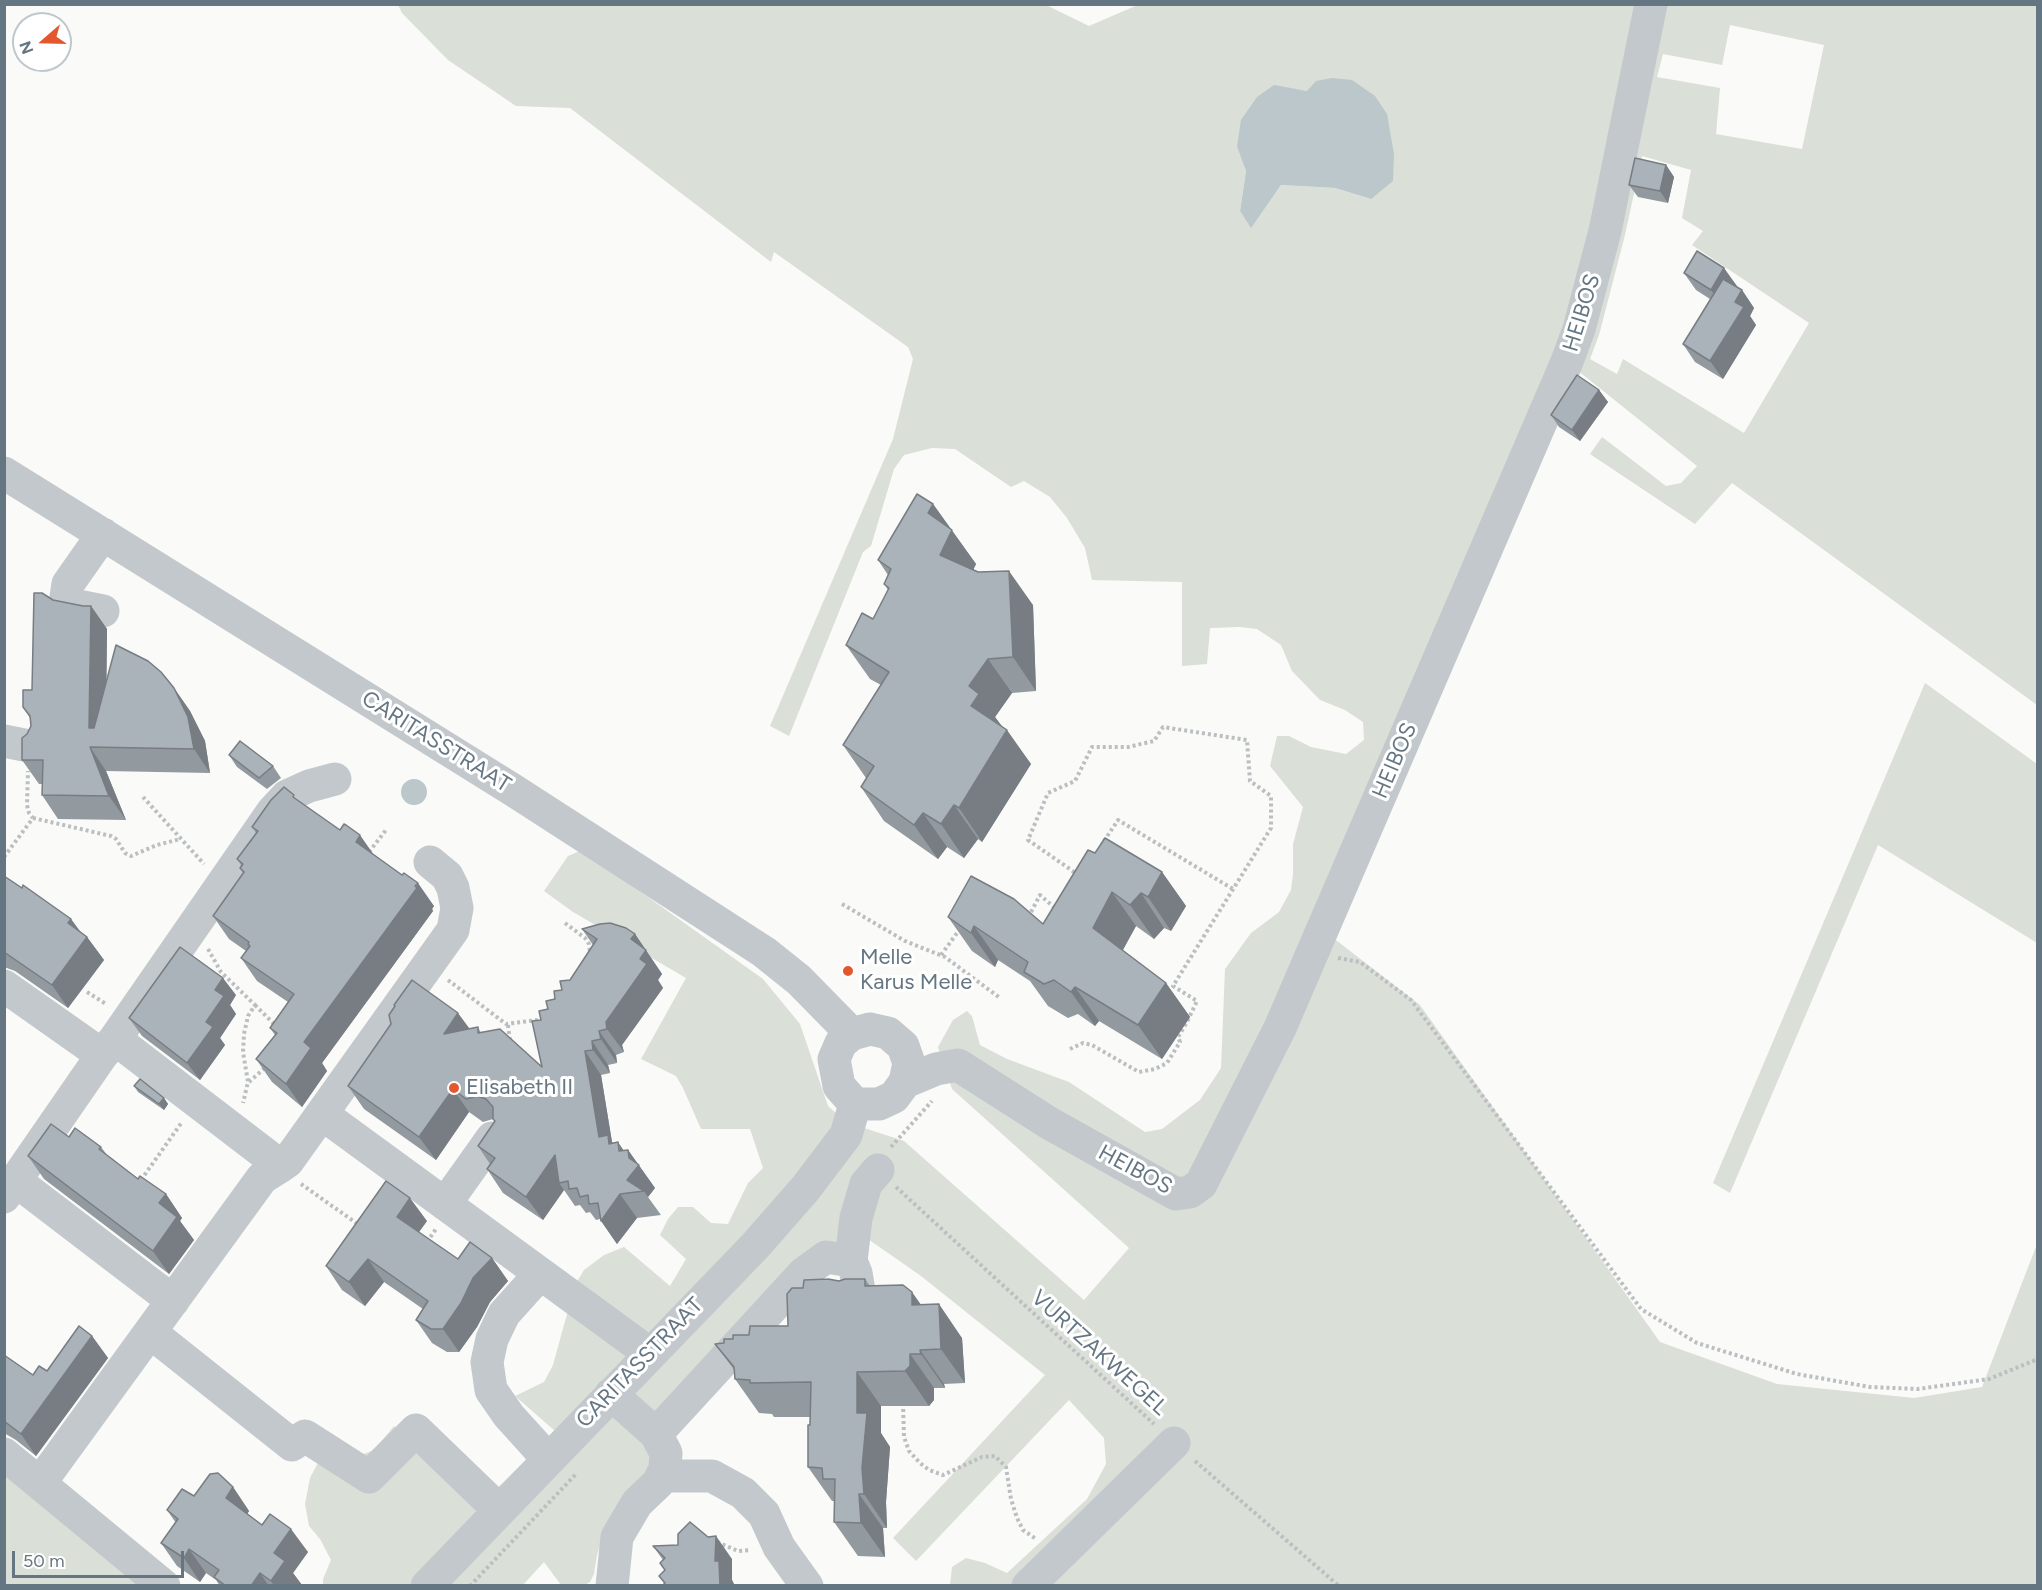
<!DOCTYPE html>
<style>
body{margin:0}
#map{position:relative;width:2042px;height:1590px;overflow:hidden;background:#fafaf8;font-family:Figtree,sans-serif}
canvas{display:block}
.frame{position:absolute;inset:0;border:6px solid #657683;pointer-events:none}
.north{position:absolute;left:12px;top:12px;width:60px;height:60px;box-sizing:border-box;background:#fff;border:2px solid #c1c8cd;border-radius:50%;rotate:250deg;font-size:16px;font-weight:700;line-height:24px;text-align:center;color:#657683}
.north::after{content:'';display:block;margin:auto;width:21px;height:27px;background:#e4572e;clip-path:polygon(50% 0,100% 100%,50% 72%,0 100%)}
.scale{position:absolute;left:12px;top:1551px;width:172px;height:27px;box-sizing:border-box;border:3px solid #657683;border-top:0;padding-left:8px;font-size:18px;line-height:21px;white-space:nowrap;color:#657683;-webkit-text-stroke:4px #fff;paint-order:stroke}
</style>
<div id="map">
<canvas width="2042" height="1590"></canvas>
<div class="frame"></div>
<div class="north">N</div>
<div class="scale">50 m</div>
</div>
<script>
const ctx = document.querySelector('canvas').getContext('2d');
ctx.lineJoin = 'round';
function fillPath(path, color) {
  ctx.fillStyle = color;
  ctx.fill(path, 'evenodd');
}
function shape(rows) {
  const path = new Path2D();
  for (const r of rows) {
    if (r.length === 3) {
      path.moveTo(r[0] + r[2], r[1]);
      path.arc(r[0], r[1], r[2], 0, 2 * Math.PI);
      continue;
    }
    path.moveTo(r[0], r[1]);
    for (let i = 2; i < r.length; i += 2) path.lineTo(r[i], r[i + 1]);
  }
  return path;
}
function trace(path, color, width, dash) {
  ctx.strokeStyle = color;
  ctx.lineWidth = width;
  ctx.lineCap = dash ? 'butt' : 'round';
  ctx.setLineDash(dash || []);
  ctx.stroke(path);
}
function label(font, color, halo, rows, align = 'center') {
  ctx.font = font + ' Figtree,sans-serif';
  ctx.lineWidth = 6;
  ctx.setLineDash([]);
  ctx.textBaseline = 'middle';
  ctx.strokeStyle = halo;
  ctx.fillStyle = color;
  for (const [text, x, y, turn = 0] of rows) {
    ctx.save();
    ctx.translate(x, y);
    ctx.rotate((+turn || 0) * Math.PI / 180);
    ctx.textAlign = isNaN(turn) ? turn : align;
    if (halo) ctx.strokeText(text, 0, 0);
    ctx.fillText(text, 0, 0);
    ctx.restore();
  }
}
fillPath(shape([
 [1044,4,1089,26,1140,4,2037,5,2037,705,1732,483,1695,524,1590,454,1602,437,1666,486,1681,483,1697,466,1582,374,1566,364,1332,937,1420,1005,1660,1342,1777,1384,1914,1398,1982,1387,2037,1244,2037,1585,950,1585,952,1567,966,1558,985,1563,1007,1573,1087,1499,1106,1464,1104,1438,1069,1400,916,1561,893,1538,1045,1375,921,1276,868,1239,774,1292,653,1468,605,1529,597,1555,594,1574,590,1582,585,1585,561,1585,544,1562,523,1585,444,1585,438,1556,409,1585,323,1585,323,1579,331,1560,320,1539,309,1526,305,1504,310,1478,319,1461,346,1461,374,1450,394,1426,480,1505,555,1431,515,1396,544,1382,553,1365,575,1285,584,1270,604,1255,624,1247,670,1286,686,1259,660,1235,668,1219,678,1207,693,1207,711,1223,728,1224,748,1183,763,1168,750,1129,701,1129,683,1088,676,1076,641,1059,686,978,573,912,544,891,568,856,582,850,763,979,800,1024,828,1106,846,1122,904,1141,1084,1300,1129,1248,952,1089,938,1047,953,1020,967,1011,972,1016,980,1045,1007,1059,1069,1082,1145,1132,1162,1129,1200,1100,1221,1068,1225,969,1251,933,1279,912,1291,890,1293,874,1293,844,1303,807,1270,766,1277,736,1289,736,1311,747,1346,754,1364,740,1363,722,1345,710,1320,700,1292,671,1281,645,1257,629,1240,627,1210,628,1207,664,1182,666,1182,582,1092,580,1085,548,1067,518,1050,497,1024,481,1011,487,955,449,932,448,904,455,894,469,871,546,863,552,789,736,770,726,893,439,913,359,908,347,774,252,771,262,570,108,516,106,448,60,402,13,398,5],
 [1730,25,1824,45,1802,149,1716,134,1720,88,1657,77,1663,54,1722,65],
 [1274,86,1307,91,1371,199,1335,188,1281,185,1251,227,1240,211,1246,171,1237,147],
 [1642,156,1691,170,1682,218,1703,231,1692,245,1809,323,1744,433,1623,359,1617,374,1590,359,1599,335,1625,235],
 [1925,683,2037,764,2037,943,1878,845,1730,1193,1713,1183],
 [4,1454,158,1585,5,1585]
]), '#dadfd7');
fillPath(shape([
 [1332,78,1352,80,1375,96,1387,114,1394,154,1393,181,1371,199,1335,188,1281,185,1251,228,1240,211,1246,171,1237,147,1241,120,1257,97,1274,85,1307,91,1316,81],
 [414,792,13]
]), '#bbc7cb');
trace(shape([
 [143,797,204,864],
 [33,818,111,836,116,839,125,853,131,856,157,845,180,839],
 [1104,841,1118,820,1233,889],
 [369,852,386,830],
 [4,857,33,818,29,813,27,805,28,771],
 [842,904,905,941,945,957,1000,998],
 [1025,912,1031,912,1040,895,1056,909],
 [565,923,585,938,589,944,590,952],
 [208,949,221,972,255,1005,248,1016,244,1034,243,1052,248,1082,243,1103],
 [941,955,960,929],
 [1338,958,1360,962,1411,1000,1641,1309,1697,1343,1797,1374,1870,1387,1918,1389,1989,1379,2038,1359],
 [448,980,506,1024,537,1020,544,1017],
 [87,992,106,1004],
 [255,1005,273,1023,274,1028],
 [508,1025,510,1041],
 [1070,1049,1083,1043,1092,1045,1139,1072,1155,1069,1167,1063,1180,1042,1178,1037,1187,1022,1197,1001,1173,986,1271,828,1271,796,1250,781,1247,740,1163,727,1154,741,1128,747,1092,747,1075,781,1048,793,1028,840,1077,874],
 [249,1082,266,1067],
 [891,1147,932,1101],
 [141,1180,182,1122],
 [301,1184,359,1225],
 [896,1187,1154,1424],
 [427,1242,436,1229],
 [903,1403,904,1437,909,1451,920,1463,929,1470,943,1475,982,1457,995,1456,1006,1467,1011,1499,1017,1518,1023,1530,1036,1539],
 [1195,1461,1339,1586],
 [717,1542,738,1551,750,1550],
 [470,1586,576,1474]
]), '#bbbfc2', 4, [3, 3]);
trace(shape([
 [4,473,513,790,764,952,799,980,852,1034],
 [103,534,68,584,66,597,73,605,103,611],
 [4,741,29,746],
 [335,779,309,786,287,796,273,811,115,1039,281,1166,288,1161,453,930,457,908,453,888,447,876,430,862],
 [4,986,102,1055],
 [870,1029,888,1033,903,1046,909,1063,905,1082,894,1097,879,1104,855,1104,839,1086,834,1059,841,1043,852,1034,870,1029],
 [905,1082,936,1069,958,1065,1049,1123,1176,1194,1190,1192,1201,1184,1280,1028,1566,364,1579,329,1605,231,1651,4],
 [322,1114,649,1353],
 [16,1181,173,1301],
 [4,1197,102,1055,115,1039],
 [445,1204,492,1138],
 [851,1261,856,1218,866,1184,878,1170],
 [540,1274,504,1314,492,1339,487,1362,491,1390,509,1416,548,1459],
 [150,1332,292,1445,305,1436,369,1477,416,1430,499,1510],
 [611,1394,656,1434,666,1453,665,1469,658,1483,637,1503,617,1537,612,1586],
 [656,1434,804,1273,826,1257,851,1261,856,1273,860,1297],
 [4,1454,164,1586],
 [662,1476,712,1476,743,1493,764,1514,779,1547,807,1586],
 [40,1483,262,1178,281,1166],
 [427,1586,755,1246,805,1189,846,1135,855,1104],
 [1028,1586,1174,1443]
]), '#c3c8cc', 33);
fillPath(shape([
 [1666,165,1674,177,1668,203,1638,197,1629,185],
 [1724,268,1736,287,1742,290,1754,308,1750,316,1756,325,1723,379,1695,362,1683,344,1710,299,1696,290,1684,273],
 [1599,390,1608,402,1580,441,1559,427,1551,415],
 [933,504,976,564,973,570,1033,605,1036,691,1012,693,995,717,1031,764,982,842,978,839,964,858,947,847,938,859,884,821,861,787,866,778,843,745,881,685,870,679,846,645,873,619,888,590,884,584,888,575,878,560],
 [53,600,83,606,91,606,107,629,106,680,174,688,190,711,205,741,210,773,106,771,126,820,58,819,42,795,42,784,39,784,22,760,31,726,30,718,23,707,32,690],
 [229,755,273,766,281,778,267,789,237,767],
 [299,801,374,855,434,906,432,909,433,911,322,1063,327,1071,302,1107,272,1082,256,1059,275,1035,270,1028,288,1002,257,981,241,958,246,951,229,939,213,916,243,873,240,868,241,865,237,859,256,833,252,827],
 [1095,853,1162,872,1186,906,1171,931,1164,928,1154,939,1136,926,1123,950,1166,983,1190,1017,1162,1059,1099,1021,1095,1026,1078,1014,1068,1018,1048,1006,1030,981,998,960,995,967,972,951,948,917,1043,924],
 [4,876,22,888,71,919,80,931,87,937,104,960,68,1008,15,971,4,967],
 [582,929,635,934,662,974,658,980,663,988,622,1045,624,1052,616,1055,617,1063,608,1065,610,1073,601,1075,612,1142,624,1151,628,1150,655,1188,648,1197,661,1215,637,1218,617,1244,600,1219,596,1220,590,1212,586,1213,580,1205,575,1206,564,1190,543,1220,503,1193,487,1169,490,1164,478,1146,495,1122,493,1119,483,1122,469,1112,436,1160,364,1109,348,1086,470,1029,478,1027,481,1033,542,1067,541,1020,570,980,593,945],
 [236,995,230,1005,236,1014,220,1038,225,1045,200,1080,142,1036,129,1018],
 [134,1086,164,1098,168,1104,164,1110,138,1092],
 [69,1137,101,1147,107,1155,138,1179,166,1194,182,1218,180,1221,194,1240,169,1274,44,1179,28,1156],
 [427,1221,419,1232,458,1259,492,1258,508,1281,490,1302,477,1327,459,1352,447,1352,432,1343,416,1320,423,1309,384,1282,365,1306,342,1290,326,1266],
 [865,1279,870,1286,921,1305,962,1338,965,1383,944,1384,945,1388,934,1388,934,1400,929,1406,881,1406,881,1433,890,1447,886,1502,887,1528,883,1528,885,1557,858,1556,834,1522,835,1501,832,1501,808,1467,810,1417,774,1417,772,1414,759,1413,735,1379,735,1371,715,1344,724,1343,733,1339,788,1326,803,1288,839,1281],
 [92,1336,108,1358,36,1456,16,1440,4,1433,4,1355,33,1375,47,1371],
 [233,1487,249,1511,247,1514,262,1525,308,1552,293,1573,302,1585,301,1586,220,1586,216,1580,206,1573,200,1582,177,1566,161,1543,176,1523,167,1510,194,1496],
 [653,1546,732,1559,732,1580,735,1586,662,1586,664,1583,659,1576,665,1570,660,1563,663,1560]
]), '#929a9f');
fillPath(shape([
 [1666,165,1674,177,1668,203,1660,191],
 [1724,268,1737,286,1724,308,1711,290],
 [1742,290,1754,308,1750,316,1756,325,1723,379,1710,361,1735,302],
 [1599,390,1608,402,1580,441,1572,430],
 [933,504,976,564,964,589,940,555,928,513],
 [1009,571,1033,605,1036,691,1013,657],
 [91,606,107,629,106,748,89,728],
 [988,659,1012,693,995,717,1003,728,971,706,969,686],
 [174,688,190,711,205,741,210,773,194,749],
 [1007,730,1031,764,982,842,959,808],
 [90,747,106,771,126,820,109,796],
 [954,805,978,839,964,858,941,824],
 [923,813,947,847,938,859,914,825],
 [360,835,376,858,356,842],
 [1162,872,1186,906,1171,931,1148,897],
 [418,883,434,906,432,909,433,911,322,1063,327,1071,302,1107,286,1084,304,1042],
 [1112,892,1136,926,1116,962,1093,928],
 [1141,893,1164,928,1154,939,1130,905],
 [71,919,85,939,87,937,104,960,68,1008,52,985,68,923],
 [974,926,998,960,995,967,971,933],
 [635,934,662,974,658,980,663,988,622,1045,624,1052,607,1029,606,1022,640,959,631,939],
 [223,978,236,995,230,1005,236,1014,220,1038,225,1045,200,1080,187,1063,206,1022,215,990],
 [1166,983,1190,1017,1162,1059,1138,1025],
 [1075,987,1099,1021,1095,1026,1071,992],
 [458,1013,475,1036,444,1034],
 [599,1031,616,1055,617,1063,601,1039],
 [592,1041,608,1065,610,1073,593,1050],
 [585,1051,601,1075,612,1142,624,1159,599,1137],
 [453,1089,469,1112,436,1160,419,1137],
 [164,1098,168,1104,164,1110,159,1104],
 [618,1142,634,1166,629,1158,628,1150,655,1188,648,1197,644,1191,627,1180],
 [555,1155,568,1181,559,1183,564,1190,543,1220,526,1197],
 [166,1194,182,1218,180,1221,194,1240,169,1274,153,1251,159,1203],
 [620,1194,637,1218,617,1244,601,1221],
 [410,1198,427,1221,413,1240,397,1217],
 [492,1258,508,1281,490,1302,477,1327,459,1352,443,1329,473,1278],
 [368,1259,384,1282,365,1306,349,1282],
 [912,1292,936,1326,912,1305],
 [939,1304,962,1338,965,1383,941,1349],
 [92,1336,108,1358,36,1456,21,1434],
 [920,1350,944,1384,945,1388,921,1354],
 [910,1354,934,1388,934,1400,929,1406,905,1371],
 [857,1372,881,1406,881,1433,890,1447,886,1502,887,1528,864,1494,857,1413],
 [233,1487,249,1511,242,1522,226,1498],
 [859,1494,883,1528,885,1557,861,1523],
 [291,1529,308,1552,293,1573,302,1585,301,1586,274,1586,271,1581,274,1553],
 [716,1536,732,1559,732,1580,735,1586,720,1586,715,1561],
 [189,1549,206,1573,200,1582,184,1558],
 [260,1573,269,1586,251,1586]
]), '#777d82');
const building = shape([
 [1635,158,1666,165,1660,191,1629,185,1635,158],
 [1697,251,1724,268,1711,290,1684,273,1697,251],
 [1723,279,1742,290,1735,302,1744,307,1710,361,1683,344,1723,279],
 [1577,375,1599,390,1572,430,1551,415,1577,375],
 [917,494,933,504,928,513,952,530,940,555,978,572,1009,571,1013,657,988,659,969,686,979,694,971,706,1007,730,959,808,954,805,941,824,923,813,914,825,861,787,874,766,843,745,889,672,846,645,862,613,873,619,889,588,884,584,891,569,878,560,917,494],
 [34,593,42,593,53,600,83,606,91,606,89,728,94,728,116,645,148,661,161,672,174,688,188,717,194,749,90,747,109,796,42,795,43,760,22,760,22,738,27,734,31,726,30,716,23,707,23,690,32,690,34,593],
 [240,741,273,766,259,778,229,755,240,741],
 [284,787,294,795,293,797,340,830,344,824,346,825,360,835,356,842,402,875,404,873,418,883,415,886,417,888,304,1042,311,1048,286,1084,256,1059,277,1033,270,1028,294,994,241,958,250,946,248,944,249,942,213,916,244,872,240,868,243,864,237,859,258,831,252,827,271,800,284,787],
 [1105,838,1162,872,1148,897,1141,893,1130,905,1112,892,1093,928,1166,983,1138,1025,1075,987,1071,992,1054,980,1044,984,1024,972,1028,962,974,926,971,933,948,917,971,876,1014,899,1043,924,1088,850,1095,853,1105,838],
 [4,876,22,888,23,885,71,919,68,923,87,937,52,985,4,952,4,876],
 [610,923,626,928,635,934,631,939,646,950,640,959,647,964,606,1022,607,1029,599,1031,601,1039,592,1041,593,1050,585,1051,599,1137,608,1135,609,1144,618,1142,619,1151,628,1150,629,1158,639,1165,627,1180,644,1191,620,1194,601,1221,598,1203,589,1204,588,1195,580,1197,577,1188,569,1189,568,1181,559,1183,555,1155,526,1197,487,1169,495,1158,478,1146,495,1121,493,1119,493,1107,486,1099,477,1096,466,1099,453,1089,419,1137,348,1086,391,1024,389,1015,395,1006,394,1005,412,980,458,1013,444,1034,478,1027,478,1033,500,1029,542,1067,532,1021,541,1020,539,1011,548,1009,546,1001,555,999,554,991,562,990,560,981,570,980,597,939,582,929,600,924,610,923],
 [180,947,223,978,215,990,224,996,206,1022,213,1027,187,1063,129,1018,180,947],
 [140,1079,164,1098,159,1104,134,1086,140,1079],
 [51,1124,69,1137,75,1128,101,1147,99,1149,138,1179,140,1176,166,1194,159,1203,177,1217,153,1251,28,1156,51,1124],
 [386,1181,410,1198,397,1217,458,1259,470,1242,492,1258,473,1278,461,1303,443,1329,431,1329,416,1320,428,1301,368,1259,349,1282,326,1266,386,1181],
 [828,1279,839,1281,845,1279,865,1279,865,1286,903,1285,912,1292,912,1305,939,1304,941,1349,920,1350,921,1354,910,1354,910,1366,905,1371,857,1372,857,1413,867,1413,862,1468,864,1494,859,1494,861,1523,834,1522,835,1479,823,1479,822,1468,808,1467,808,1425,810,1425,811,1382,750,1383,750,1380,735,1379,734,1367,715,1344,724,1343,724,1339,733,1339,733,1335,749,1335,750,1326,788,1326,787,1294,792,1288,803,1288,804,1280,828,1279],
 [79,1326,92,1336,21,1434,4,1421,4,1355,33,1375,39,1366,47,1371,79,1326],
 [218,1473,233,1487,226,1498,262,1525,270,1514,291,1529,274,1553,285,1561,271,1581,260,1573,251,1586,226,1586,214,1577,219,1570,189,1549,184,1558,161,1543,178,1519,167,1510,182,1489,194,1496,210,1474,218,1473],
 [690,1522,708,1537,716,1536,715,1561,719,1561,720,1586,662,1586,665,1583,659,1576,665,1570,660,1563,665,1558,653,1546,678,1545,678,1534,690,1522]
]);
fillPath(building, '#aab3b9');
trace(building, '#777d82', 1.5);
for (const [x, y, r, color] of [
 [848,971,6,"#e4572e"],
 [454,1088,6,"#e4572e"]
]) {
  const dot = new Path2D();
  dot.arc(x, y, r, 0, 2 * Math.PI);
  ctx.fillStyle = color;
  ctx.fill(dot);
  trace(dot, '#fff', 2);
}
label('22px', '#657683', '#fff', [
 ["HEIBOS",1582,313,-73],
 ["CARITASSTRAAT",436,742,32],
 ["HEIBOS",1395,761,-67],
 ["HEIBOS",1135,1170,28],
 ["VURTZAKWEGEL",1099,1353,42],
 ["CARITASSTRAAT",640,1363,-46]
]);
label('22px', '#657683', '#fff', [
 ["Melle",860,958],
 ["Karus Melle",860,983],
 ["Elisabeth II",466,1088]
], 'left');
</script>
